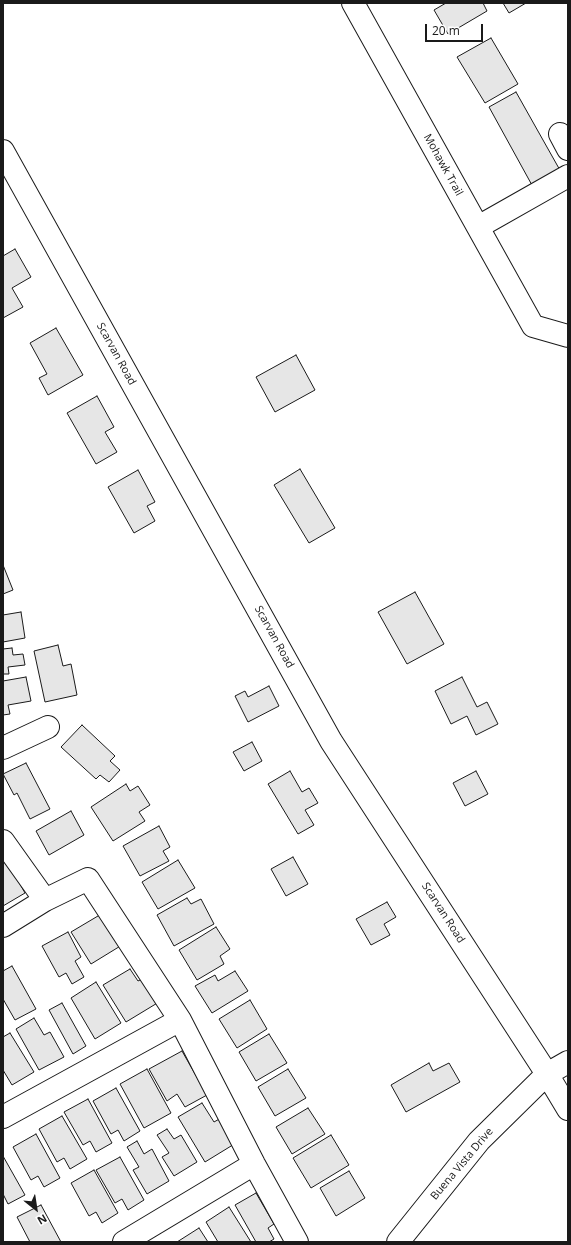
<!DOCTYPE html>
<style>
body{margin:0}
#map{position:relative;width:571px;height:1245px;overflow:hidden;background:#fff;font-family:"Open Sans",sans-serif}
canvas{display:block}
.frame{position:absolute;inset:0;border:4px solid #1a1a1a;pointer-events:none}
.north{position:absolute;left:16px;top:1189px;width:40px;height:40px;-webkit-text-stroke:3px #fff;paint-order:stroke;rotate:150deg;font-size:11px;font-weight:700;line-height:16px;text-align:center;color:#1a1a1a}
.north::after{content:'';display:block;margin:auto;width:14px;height:18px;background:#1a1a1a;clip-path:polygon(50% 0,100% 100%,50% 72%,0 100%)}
.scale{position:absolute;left:425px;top:24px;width:58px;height:18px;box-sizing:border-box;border:2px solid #1a1a1a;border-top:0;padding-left:5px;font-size:12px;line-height:14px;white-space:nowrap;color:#1a1a1a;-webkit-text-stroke:3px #fff;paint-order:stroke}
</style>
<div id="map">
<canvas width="571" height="1245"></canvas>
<div class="frame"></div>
<div class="north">N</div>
<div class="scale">20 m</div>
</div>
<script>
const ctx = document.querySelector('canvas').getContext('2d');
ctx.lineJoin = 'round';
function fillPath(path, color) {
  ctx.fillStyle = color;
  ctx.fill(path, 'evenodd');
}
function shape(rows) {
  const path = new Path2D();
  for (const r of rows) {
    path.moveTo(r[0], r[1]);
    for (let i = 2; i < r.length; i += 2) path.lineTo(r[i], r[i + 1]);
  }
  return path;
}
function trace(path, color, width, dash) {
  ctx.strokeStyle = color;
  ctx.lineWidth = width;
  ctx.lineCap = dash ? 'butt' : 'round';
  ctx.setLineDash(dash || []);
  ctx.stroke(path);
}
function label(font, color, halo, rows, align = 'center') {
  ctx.font = font + ' "Open Sans",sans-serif';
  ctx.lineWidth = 3;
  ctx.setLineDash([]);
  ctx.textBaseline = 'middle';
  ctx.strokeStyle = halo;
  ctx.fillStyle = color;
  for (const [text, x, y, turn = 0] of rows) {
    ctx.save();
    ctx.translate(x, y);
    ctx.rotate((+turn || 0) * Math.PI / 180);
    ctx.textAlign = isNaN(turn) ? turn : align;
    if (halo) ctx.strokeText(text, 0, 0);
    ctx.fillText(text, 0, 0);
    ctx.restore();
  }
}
const building = shape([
 [446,3,483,3,487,11,448,34,434,10,446,3],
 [503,3,526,3,509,13,503,3],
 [491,38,518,84,485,103,457,57,491,38],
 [516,92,561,172,533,187,489,107,516,92],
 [15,249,31,277,12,288,23,307,3,318,3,256,15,249],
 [56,328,83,375,48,395,39,378,47,374,30,343,56,328],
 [296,355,315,390,275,412,256,377,296,355],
 [97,396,114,427,105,432,117,452,96,464,67,413,97,396],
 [300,469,335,528,309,543,274,485,300,469],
 [138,470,155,502,147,506,155,521,134,533,108,487,138,470],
 [3,565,13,590,3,594,3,565],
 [415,592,444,644,407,664,378,612,415,592],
 [21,612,25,638,3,642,3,615,21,612],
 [58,645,63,666,71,664,77,695,45,702,34,651,58,645],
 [12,648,13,655,23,654,25,665,8,667,9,674,3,674,3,649,12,648],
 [26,677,31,701,8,705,10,714,3,715,3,681,26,677],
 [462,677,477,707,487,702,498,724,476,735,467,716,451,724,435,691,462,677],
 [269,686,279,706,248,722,235,696,245,691,248,697,269,686],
 [82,725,115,756,110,761,120,770,109,782,100,775,96,779,61,747,82,725],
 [252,742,262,761,244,771,233,752,252,742],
 [26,763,50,809,30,819,17,793,14,795,3,774,26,763],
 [290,771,302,792,309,788,318,803,305,810,314,825,298,834,268,784,290,771],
 [476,771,488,794,465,806,453,783,476,771],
 [126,784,130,791,138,786,150,805,139,812,145,821,113,841,91,807,126,784],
 [71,811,84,835,49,855,36,831,71,811],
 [159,826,170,847,163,851,169,861,140,876,123,846,159,826],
 [293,857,308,884,286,896,271,869,293,857],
 [6,859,25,893,3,906,3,861,6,859],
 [178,860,195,888,158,909,142,882,178,860],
 [187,898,191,904,201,899,214,924,174,946,157,915,187,898],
 [387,902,396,917,384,924,390,935,371,945,356,919,387,902],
 [103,913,122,945,91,964,71,932,103,913],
 [216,927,230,949,220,956,224,964,197,980,179,950,216,927],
 [68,932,81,957,75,961,84,977,72,984,66,973,59,977,42,946,68,932],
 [12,966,36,1009,15,1020,3,999,3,971,12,966],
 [130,969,138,981,144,978,159,1002,126,1022,103,985,130,969],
 [235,971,248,991,212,1013,195,986,215,975,218,981,235,971],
 [96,982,121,1023,95,1039,71,998,96,982],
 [250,1000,267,1029,237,1048,219,1019,250,1000],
 [62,1003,86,1046,73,1054,49,1010,62,1003],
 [34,1018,44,1035,50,1032,64,1057,39,1070,16,1029,34,1018],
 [10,1033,34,1072,12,1085,3,1070,3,1037,10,1033],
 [269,1034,287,1063,256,1081,239,1052,269,1034],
 [182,1051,207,1095,185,1107,177,1094,167,1101,149,1069,182,1051],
 [429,1063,433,1071,449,1063,460,1082,406,1112,391,1085,429,1063],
 [147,1069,171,1113,144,1128,120,1084,147,1069],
 [288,1069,306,1098,275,1116,258,1087,288,1069],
 [116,1088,140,1131,124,1141,118,1130,111,1134,93,1101,116,1088],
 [88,1099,112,1143,96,1152,90,1141,83,1145,64,1112,88,1099],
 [202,1103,214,1122,221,1118,236,1143,205,1162,178,1117,202,1103],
 [308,1108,325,1134,292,1154,276,1127,308,1108],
 [62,1116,87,1159,70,1169,64,1158,57,1162,39,1129,62,1116],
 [167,1129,174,1139,181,1135,197,1162,174,1176,162,1157,169,1153,157,1135,167,1129],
 [36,1134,60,1178,44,1187,38,1176,31,1180,13,1147,36,1134],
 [331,1135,349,1165,311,1188,293,1158,331,1135],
 [137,1141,144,1154,152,1149,169,1181,147,1194,133,1170,139,1167,127,1147,137,1141],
 [3,1156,25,1195,8,1204,3,1194,3,1156],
 [120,1157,144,1200,128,1210,122,1199,115,1203,96,1170,120,1157],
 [94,1170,118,1213,102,1223,96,1212,89,1216,71,1183,94,1170],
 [349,1171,365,1198,336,1216,320,1188,349,1171],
 [256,1193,274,1224,268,1228,274,1239,269,1242,256,1242,235,1205,256,1193],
 [41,1205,61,1242,30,1242,17,1217,41,1205],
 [229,1207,251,1242,218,1242,206,1222,229,1207],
 [199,1228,208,1242,177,1242,199,1228]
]);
fillPath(building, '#e6e6e6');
trace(building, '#1a1a1a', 1);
const minor = shape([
 [353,3,533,326,568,336],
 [560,134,568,149],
 [3,151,331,741,547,1074,568,1109],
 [478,227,568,176],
 [3,748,48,727],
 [3,841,45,900,88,879,180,1020,254,1164,297,1242],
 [3,926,45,900],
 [3,1117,180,1020],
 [124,1242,254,1164],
 [398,1242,479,1141,547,1074,568,1062]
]);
trace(minor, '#1a1a1a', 24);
trace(minor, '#fff', 22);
label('11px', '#1a1a1a', '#fff', [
 ["Mohawk Trail",443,165,61],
 ["Scarvan Road",116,354,61],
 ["Scarvan Road",274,637,61],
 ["Scarvan Road",443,913,57],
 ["Buena Vista Drive",462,1164,-50]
]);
</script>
